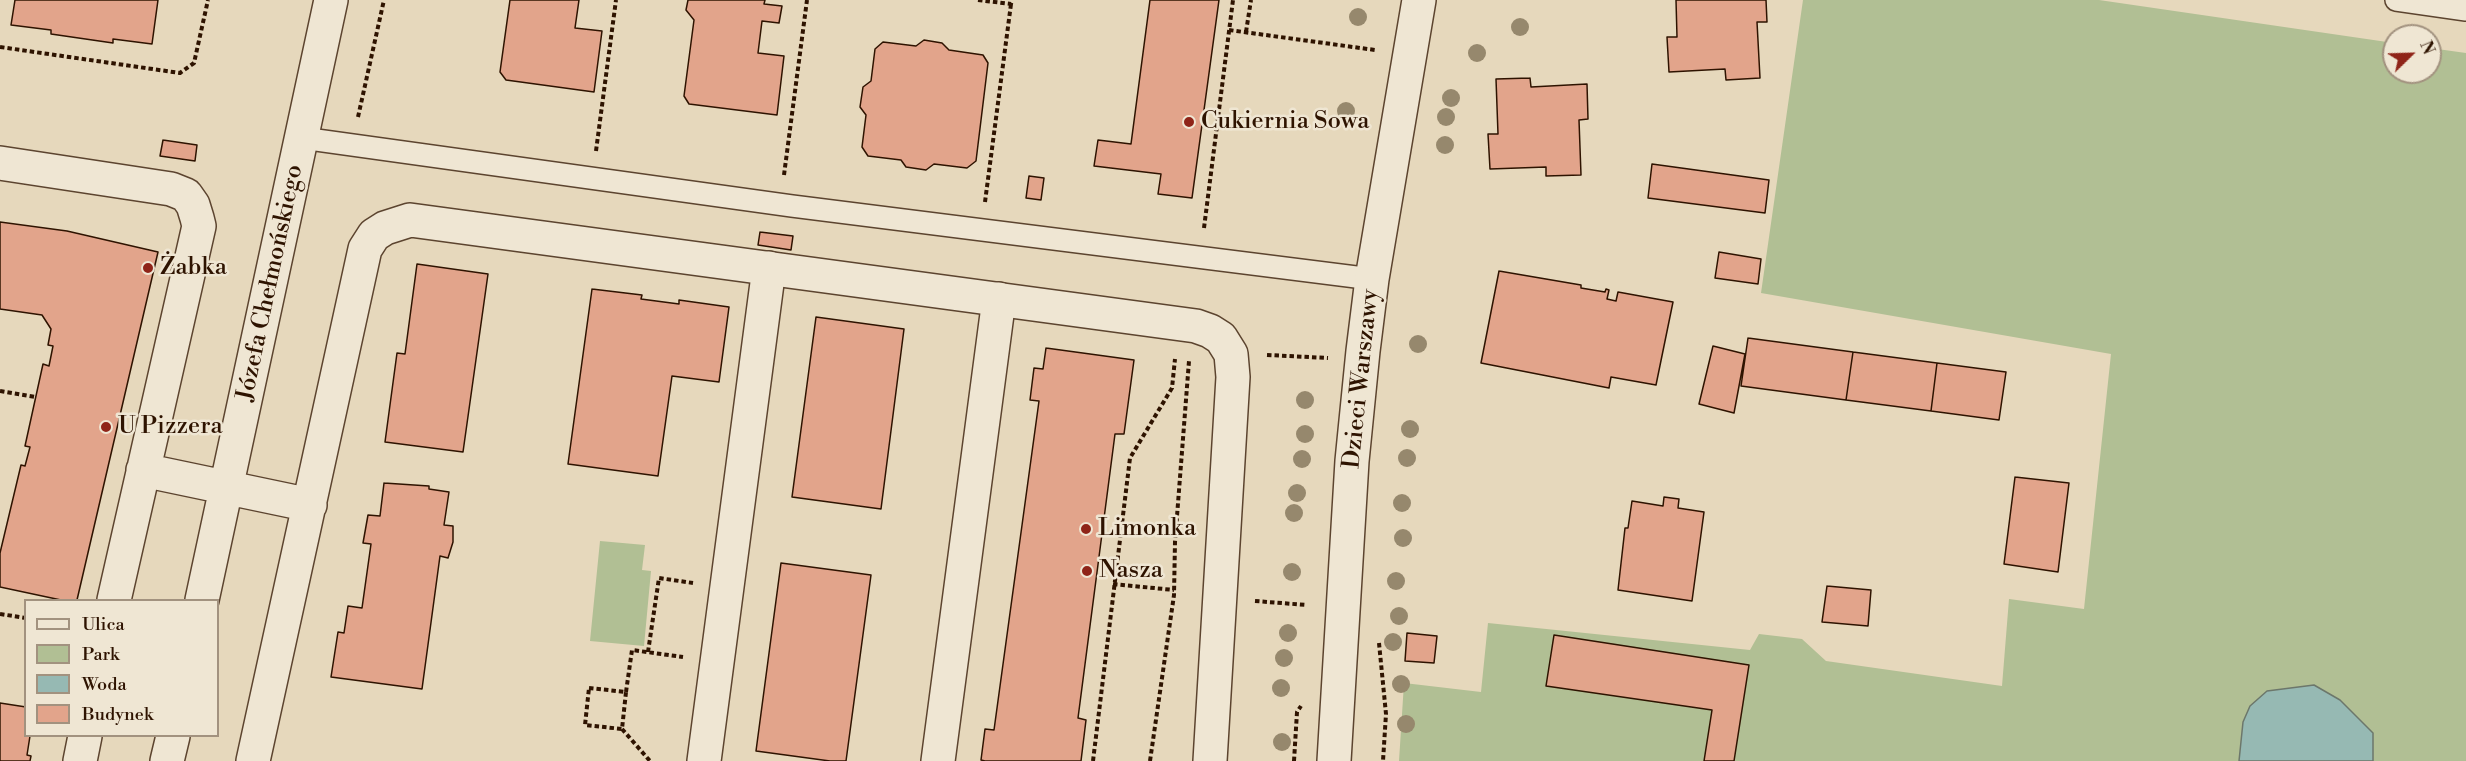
<!DOCTYPE html>
<meta charset="utf-8">
<style>
body{margin:0}
#map{position:relative;width:2466px;height:761px;overflow:hidden;background:#e6d8bc;font-family:"Libre Bodoni",serif}
canvas{display:block}
.legend{position:absolute;left:24px;top:599px;width:195px;height:138px;box-sizing:border-box;background:#efe6d3;border:2px solid #a2927f;margin:0;padding:8px 10px;list-style:none;font-size:18px;color:#2e1300}
.legend li{display:flex;align-items:center;gap:12px;height:30px}
.legend b{width:30px;border:2px solid #a2927f}
.north{position:absolute;left:2382px;top:24px;width:60px;height:60px;box-sizing:border-box;background:#efe6d3;border:2px solid #a2927f;border-radius:50%;rotate:67deg;font-size:16px;font-weight:700;line-height:24px;text-align:center;color:#2e1300}
.north::after{content:'';display:block;margin:auto;width:21px;height:27px;background:#8f2418;clip-path:polygon(50% 0,100% 100%,50% 72%,0 100%)}
</style>
<div id="map">
<canvas width="2466" height="761"></canvas>
<ul class="legend">
<li><b style="height:8px;background:#efe6d3"></b>Ulica</li>
<li><b style="height:16px;background:#b1bf94"></b>Park</li>
<li><b style="height:16px;background:#96b9b3"></b>Woda</li>
<li><b style="height:16px;background:#e2a48b"></b>Budynek</li>
</ul>
<div class="north">N</div>
</div>
<script>
const ctx = document.querySelector('canvas').getContext('2d');
ctx.lineJoin = 'round';
function fillPath(path, color) {
  ctx.fillStyle = color;
  ctx.fill(path, 'evenodd');
}
function shape(rows) {
  const path = new Path2D();
  for (const r of rows) {
    path.moveTo(r[0], r[1]);
    for (let i = 2; i < r.length; i += 2) path.lineTo(r[i], r[i + 1]);
  }
  return path;
}
function trace(path, color, width, dash) {
  ctx.strokeStyle = color;
  ctx.lineWidth = width;
  ctx.lineCap = dash ? 'butt' : 'round';
  ctx.setLineDash(dash || []);
  ctx.stroke(path);
}
function label(font, color, halo, rows, align = 'center') {
  ctx.font = font + ' "Libre Bodoni",serif';
  ctx.lineWidth = 5;
  ctx.setLineDash([]);
  ctx.textBaseline = 'middle';
  ctx.strokeStyle = halo;
  ctx.fillStyle = color;
  for (const [text, x, y, turn = 0] of rows) {
    ctx.save();
    ctx.translate(x, y);
    ctx.rotate((+turn || 0) * Math.PI / 180);
    ctx.textAlign = isNaN(turn) ? turn : align;
    if (halo) ctx.strokeText(text, 0, 0);
    ctx.fillText(text, 0, 0);
    ctx.restore();
  }
}
fillPath(shape([
 [1803,0,2099,0,2394,43,2394,72,2430,72,2430,48,2466,53,2466,761,2373,761,2373,733,2243,722,2239,761,1399,761,1404,683,1481,692,1488,623,1750,650,1759,634,1802,639,1826,661,2002,686,2009,599,2084,609,2111,354,1761,293],
 [600,541,645,545,642,570,651,571,644,646,590,641]
]), '#b1bf94');
const water = shape([
 [2314,685,2340,700,2373,733,2373,761,2239,761,2243,722,2250,706,2267,691,2314,685]
]);
fillPath(water, '#96b9b3');
trace(water, '#6c776b', 1.5);
const building = shape([
 [15,0,158,0,152,44,113,39,113,43,51,34,51,30,11,25,15,0],
 [510,0,579,0,575,28,602,31,594,92,506,80,500,72,510,0],
 [688,0,765,0,764,4,782,6,779,23,762,21,758,53,784,56,777,115,689,104,684,96,694,20,686,10,688,0],
 [1150,0,1219,0,1192,198,1158,194,1161,174,1094,166,1098,140,1131,144,1150,0],
 [1676,0,1766,0,1767,22,1757,22,1760,78,1726,80,1725,69,1669,72,1667,37,1677,37,1676,0],
 [924,40,942,43,949,50,983,55,988,63,976,161,967,168,934,164,926,170,906,167,901,160,868,156,862,147,866,115,860,107,863,87,871,81,875,49,883,42,916,46,924,40],
 [1530,78,1531,87,1587,84,1588,119,1579,120,1581,175,1546,176,1546,167,1490,169,1488,134,1498,134,1496,79,1530,78],
 [163,140,197,145,195,161,160,156,163,140],
 [1652,164,1769,180,1765,213,1648,198,1652,164],
 [1029,176,1044,178,1041,200,1026,198,1029,176],
 [0,222,67,231,158,252,77,600,61,600,0,587,0,553,21,465,25,466,30,447,25,446,43,364,49,366,53,346,48,345,51,329,42,315,0,309,0,222],
 [760,232,793,236,791,250,758,245,760,232],
 [1719,252,1761,259,1758,284,1715,278,1719,252],
 [417,264,488,274,463,452,385,442,397,353,405,354,417,264],
 [1499,271,1581,285,1581,288,1605,292,1606,289,1609,290,1607,299,1616,301,1618,292,1673,302,1656,385,1611,377,1609,388,1481,363,1499,271],
 [592,289,642,295,641,299,679,304,679,300,729,307,719,382,672,376,658,476,568,464,592,289],
 [816,317,904,329,881,509,792,497,816,317],
 [1748,338,1853,352,1846,400,1741,386,1748,338],
 [1713,346,1745,354,1734,413,1699,404,1713,346],
 [1046,348,1134,360,1124,434,1115,434,1078,718,1086,720,1081,761,985,761,981,760,985,729,994,730,1039,401,1030,400,1034,368,1043,369,1046,348],
 [1853,352,1937,363,1931,411,1846,400,1853,352],
 [1937,363,2006,372,1999,420,1931,411,1937,363],
 [2015,477,2069,483,2058,572,2004,564,2015,477],
 [384,483,429,486,429,489,449,492,444,525,453,526,453,542,448,558,440,556,422,689,331,677,338,632,344,633,348,606,362,608,371,544,363,543,368,515,380,516,384,483],
 [1664,497,1679,499,1678,508,1704,512,1692,601,1618,590,1625,528,1628,528,1632,501,1663,506,1664,497],
 [781,563,871,575,846,761,830,761,756,751,781,563],
 [1827,586,1871,590,1868,626,1822,622,1827,586],
 [1407,633,1437,636,1434,663,1405,661,1407,633],
 [1554,635,1749,665,1734,761,1704,761,1712,710,1546,686,1554,635],
 [0,703,26,707,26,736,30,736,27,755,31,756,30,761,0,761,0,703]
]);
fillPath(building, '#e2a48b');
trace(building, '#2e1300', 1.5);
const service = shape([
 [2396,0,2466,10],
 [302,138,792,206,1372,279]
]);
const pedestrian = shape([
 [704,761,769,268],
 [938,761,999,299]
]);
const minor = shape([
 [0,163,171,189,186,195,193,205,197,218,199,226,114,600],
 [143,470,310,505],
 [202,600,331,0],
 [80,761,85,736],
 [167,761,173,736],
 [253,761,365,249,374,235,385,228,410,220,1196,326,1210,331,1221,338,1231,354,1233,377,1210,761]
]);
const tertiary = shape([
 [1334,761,1352,461,1363,351,1372,279,1419,0]
]);
trace(service, '#5c442f', 24);
trace(pedestrian, '#5c442f', 36);
trace(minor, '#5c442f', 36);
trace(tertiary, '#5c442f', 36);
trace(shape([
 [978,0,1011,4,1012,0],
 [1229,30,1375,50],
 [1246,32,1251,0],
 [0,47,180,73,194,63,208,0],
 [358,117,384,0],
 [596,151,616,0],
 [784,175,807,0],
 [985,202,1011,4],
 [1204,228,1233,0],
 [1267,355,1328,358],
 [0,391,36,397],
 [1113,584,1174,590],
 [1255,601,1307,605],
 [0,614,26,618],
 [1379,643,1386,714,1383,761],
 [648,652,659,578,693,583],
 [589,688,626,692,622,729,585,725,589,688],
 [626,692,632,650,683,657],
 [622,729,650,761],
 [1093,761,1130,458,1172,388,1175,359],
 [1150,761,1174,595,1175,542,1189,361],
 [1294,761,1297,712,1301,706]
]), '#2e1300', 4, [4.5, 3]);
trace(service, '#efe6d3', 21);
trace(pedestrian, '#efe6d3', 33);
trace(minor, '#efe6d3', 33);
trace(tertiary, '#efe6d3', 33);
ctx.fillStyle = '#96886d';
for (const [x, y] of [
 [1358,17],
 [1520,27],
 [1477,53],
 [1451,98],
 [1346,111],
 [1446,117],
 [1445,145],
 [1418,344],
 [1305,400],
 [1410,429],
 [1305,434],
 [1407,458],
 [1302,459],
 [1297,493],
 [1402,503],
 [1294,513],
 [1403,538],
 [1292,572],
 [1396,581],
 [1399,616],
 [1288,633],
 [1393,642],
 [1284,658],
 [1401,684],
 [1281,688],
 [1406,724],
 [1282,742]
]) {
  ctx.beginPath();
  ctx.arc(x, y, 9, 0, 2 * Math.PI);
  ctx.fill();
}
for (const [x, y, r, color] of [
 [1189,122,6,"#8f2418"],
 [148,268,6,"#8f2418"],
 [106,427,6,"#8f2418"],
 [1086,529,6,"#8f2418"],
 [1087,571,6,"#8f2418"]
]) {
  const dot = new Path2D();
  dot.arc(x, y, r, 0, 2 * Math.PI);
  ctx.fillStyle = color;
  ctx.fill(dot);
  trace(dot, '#efe6d3', 2);
}
label('24px', '#2e1300', '#efe6d3', [
 ["Cukiernia Sowa",1201,122],
 ["Żabka",160,268],
 ["U Pizzera",118,427],
 ["Limonka",1098,529],
 ["Nasza",1099,571]
], 'left');
label('24px', '#2e1300', '#efe6d3', [
 ["Józefa Chełmońskiego",271,283,-78],
 ["Dzieci Warszawy",1362,379,-84]
]);
</script>
